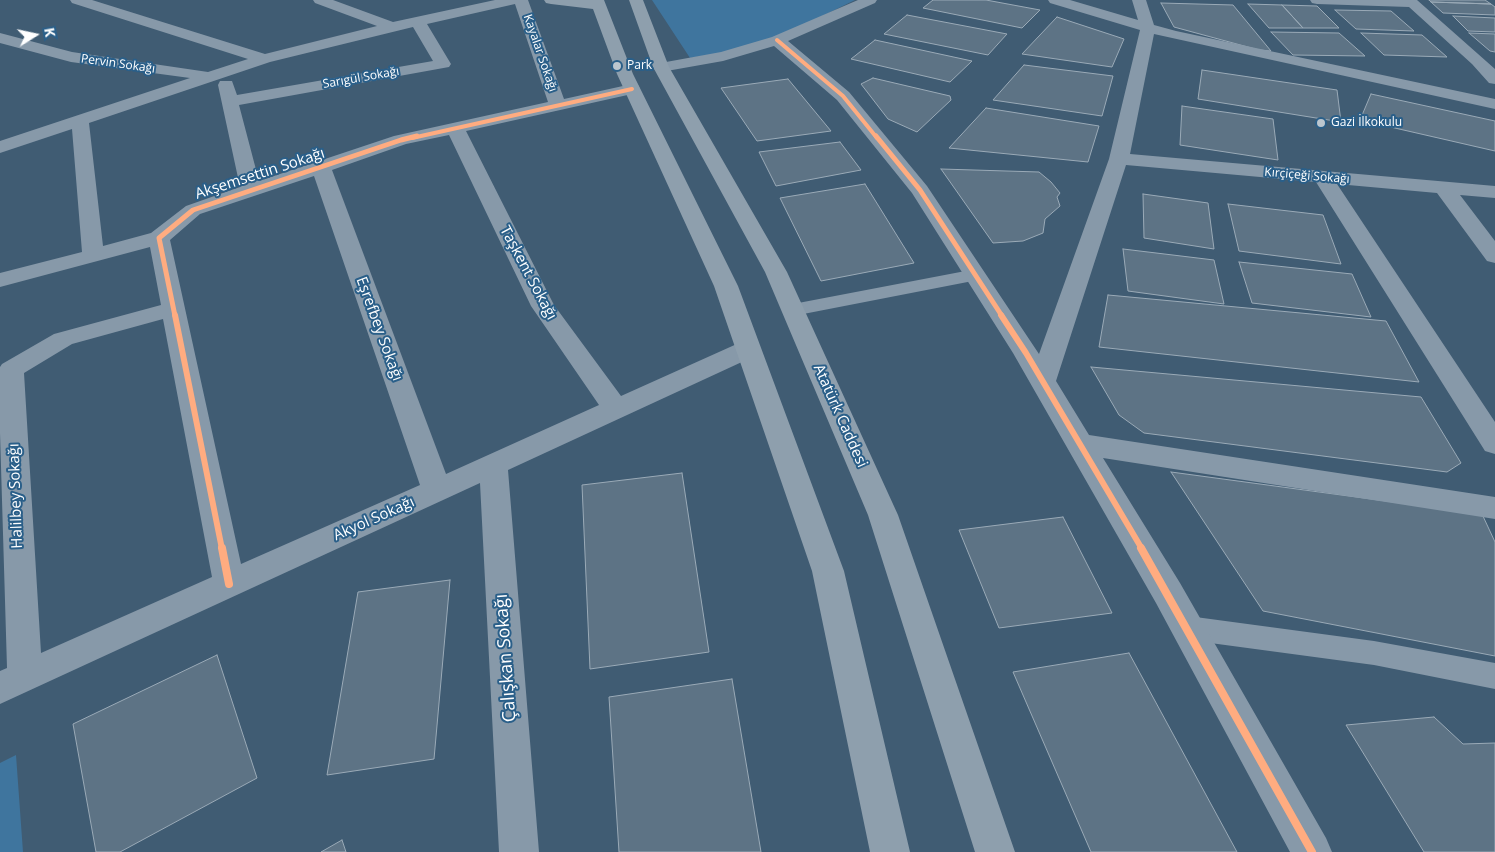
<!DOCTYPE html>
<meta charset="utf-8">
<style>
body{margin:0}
#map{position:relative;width:1495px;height:852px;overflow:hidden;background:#405c73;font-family:"Open Sans",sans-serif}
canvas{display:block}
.north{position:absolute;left:10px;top:10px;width:50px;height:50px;-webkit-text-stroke:4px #2a5f89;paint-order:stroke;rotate:80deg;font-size:14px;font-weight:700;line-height:20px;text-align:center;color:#fff}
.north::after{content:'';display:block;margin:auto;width:18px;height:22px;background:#fff;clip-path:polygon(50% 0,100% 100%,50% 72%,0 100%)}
</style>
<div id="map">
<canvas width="1495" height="852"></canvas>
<div class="north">K</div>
</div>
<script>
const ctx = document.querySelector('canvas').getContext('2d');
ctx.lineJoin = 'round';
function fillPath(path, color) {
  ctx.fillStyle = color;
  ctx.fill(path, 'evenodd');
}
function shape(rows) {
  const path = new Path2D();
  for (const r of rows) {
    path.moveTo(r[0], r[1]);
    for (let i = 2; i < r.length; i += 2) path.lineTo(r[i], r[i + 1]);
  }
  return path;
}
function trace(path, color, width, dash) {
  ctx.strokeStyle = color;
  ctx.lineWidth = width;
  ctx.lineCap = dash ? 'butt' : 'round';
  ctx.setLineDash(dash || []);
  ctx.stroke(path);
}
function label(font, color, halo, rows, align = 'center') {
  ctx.font = font + ' "Open Sans",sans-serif';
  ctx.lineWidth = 4;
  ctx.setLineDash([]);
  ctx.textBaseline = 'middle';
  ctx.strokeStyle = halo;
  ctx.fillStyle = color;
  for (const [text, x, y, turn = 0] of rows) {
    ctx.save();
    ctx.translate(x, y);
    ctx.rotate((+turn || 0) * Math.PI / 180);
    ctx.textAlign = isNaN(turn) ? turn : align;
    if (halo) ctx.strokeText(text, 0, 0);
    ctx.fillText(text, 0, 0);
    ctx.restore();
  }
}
fillPath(shape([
 [652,0,855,0,759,47,690,58],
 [16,755,23,852,0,852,0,763]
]), '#3f759e');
const building = shape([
 [933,0,986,0,1040,10,1022,28,923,8,933,0],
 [1429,0,1485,0,1491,4,1431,2,1429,0],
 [1431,2,1491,4,1495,7,1495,15,1443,13,1431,2],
 [1161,3,1233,5,1271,51,1259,50,1174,27,1161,3],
 [1248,4,1282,5,1303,28,1269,28,1248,4],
 [1282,5,1317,6,1339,28,1303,28,1282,5],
 [1335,10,1391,11,1414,31,1356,29,1335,10],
 [907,15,1007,34,988,55,884,34,907,15],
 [1453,16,1495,18,1495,32,1468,31,1453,16],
 [1057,17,1124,39,1112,67,1022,54,1057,17],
 [1271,32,1339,33,1365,56,1293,55,1271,32],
 [1361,33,1422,35,1447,57,1384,55,1361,33],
 [1469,33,1495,34,1495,52,1490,51,1469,33],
 [875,40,972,61,950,82,851,59,875,40],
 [1024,65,1113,76,1102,116,993,100,1024,65],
 [1202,70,1337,90,1341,122,1198,99,1202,70],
 [873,78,950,96,951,100,917,132,888,119,861,84,873,78],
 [788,79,831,131,757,141,721,88,788,79],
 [1371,94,1495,121,1495,151,1360,120,1371,94],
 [1182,106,1273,119,1278,160,1180,145,1182,106],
 [986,108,1099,126,1088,162,949,148,986,108],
 [840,142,861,170,776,186,759,152,840,142],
 [941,169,1039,172,1051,182,1060,193,1057,197,1060,206,1045,219,1043,233,1023,241,993,243,941,169],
 [865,184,914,263,821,281,780,198,865,184],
 [1143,194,1208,203,1214,249,1144,238,1143,194],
 [1228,204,1323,215,1341,264,1239,251,1228,204],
 [1123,249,1214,260,1224,304,1128,291,1123,249],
 [1239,262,1352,274,1371,317,1252,303,1239,262],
 [1108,295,1386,321,1419,382,1099,347,1108,295],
 [1091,367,1421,397,1461,463,1447,472,1144,433,1119,415,1091,367],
 [1171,472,1482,514,1495,542,1495,656,1263,611,1171,472],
 [682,473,709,652,590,669,582,485,682,473],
 [1063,517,1112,613,999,628,959,530,1063,517],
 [450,580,434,759,327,775,358,592,450,580],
 [1129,653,1237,852,1091,852,1013,672,1129,653],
 [217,655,257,778,120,852,96,852,73,724,217,655],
 [732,679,761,852,619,852,609,697,732,679],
 [1434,717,1463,744,1495,743,1495,852,1424,852,1346,725,1434,717],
 [342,840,346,852,321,852,342,840]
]);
fillPath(building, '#5d7385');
trace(building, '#9aaab7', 1);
fillPath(shape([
 [976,269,983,271,985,275,983,279,793,316,786,314,783,310,786,306,793,304,976,269],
 [1188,616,1374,641,1495,663,1495,689,1374,665,1188,640,1178,636,1174,628,1178,620,1188,616]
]), '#8799a9');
fillPath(shape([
 [70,0,92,0,265,54,377,26,315,3,313,0,333,0,393,22,495,0,528,0,564,99,632,84,638,85,640,89,638,93,632,94,466,131,554,305,621,396,739,343,748,341,757,343,761,349,757,355,508,470,539,852,499,852,480,483,0,704,0,671,7,668,0,433,0,367,2,364,54,334,161,305,150,247,0,287,0,273,82,252,72,129,0,153,0,141,190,78,71,62,0,43,0,33,72,52,208,72,248,59,72,3,70,0],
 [515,4,548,102,394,136,259,181,239,105,449,67,451,64,427,24,515,4],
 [413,27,433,61,237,95,232,81,220,81,218,85,240,187,186,206,151,233,103,246,89,123,270,62,413,27],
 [449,135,531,306,599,405,446,474,332,170,406,144,449,135],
 [314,176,420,485,241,564,170,240,200,214,314,176],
 [163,319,212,577,41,653,24,373,72,344,163,319],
 [858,0,877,0,875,3,788,41,849,92,927,186,1039,354,1109,159,1140,30,1050,3,1048,0,1070,0,1138,20,1132,0,1146,0,1154,25,1176,31,1495,99,1495,109,1154,34,1130,154,1495,186,1495,198,1460,195,1495,241,1495,263,1487,261,1437,193,1337,184,1495,422,1495,454,1485,451,1316,182,1126,165,1056,381,1089,435,1495,497,1495,519,1103,458,1180,583,1326,838,1332,852,1290,852,1156,603,1013,353,912,193,837,100,774,46,723,61,661,72,655,70,653,67,655,64,721,52,772,37,858,0],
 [1310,0,1417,0,1495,69,1495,84,1489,83,1472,64,1409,7,1317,4,1312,3,1310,0]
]), '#8799a9');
fillPath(shape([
 [544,0,604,0,633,74,738,286,844,571,910,852,870,852,812,571,714,286,617,74,593,9,551,4,546,3,544,0],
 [629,0,643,0,669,67,787,272,898,515,1015,852,975,852,868,515,765,272,653,67,629,0]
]), '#8e9fad');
trace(shape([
 [777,40,843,96,877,138],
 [412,138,632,89]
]), '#ffac80', 4);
trace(shape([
 [876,136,920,190,1002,316],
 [175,316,159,238,193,210,401,140,417,136]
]), '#ffac80', 5);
trace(shape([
 [175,315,222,549],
 [1001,315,1026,353,1142,549]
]), '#ffac80', 6);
trace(shape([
 [222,548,229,584],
 [1141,548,1312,852]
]), '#ffac80', 8);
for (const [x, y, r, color] of [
 [617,66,5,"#bcc6ce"],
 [1321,123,5,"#bcc6ce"]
]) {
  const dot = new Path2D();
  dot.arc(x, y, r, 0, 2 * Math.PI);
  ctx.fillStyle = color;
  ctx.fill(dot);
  trace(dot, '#2a5f89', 2);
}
label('12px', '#fff', '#2a5f89', [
 ["Kayalar Sokağı",540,53,71],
 ["Pervin Sokağı",118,64,8],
 ["Sarıgül Sokağı",361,78,-10],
 ["Kırçiçeği Sokağı",1307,176,5]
]);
label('12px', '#fff', '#2a5f89', [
 ["Park",627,66],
 ["Gazi İlkokulu",1331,123]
], 'left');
label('15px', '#fff', '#2a5f89', [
 ["Akşemsettin Sokağı",260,174,-18],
 ["Taşkent Sokağı",528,273,62],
 ["Eşrefbey Sokağı",379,329,70],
 ["Atatürk Caddesi",840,416,66],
 ["Halilbey Sokağı",16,496,-92],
 ["Akyol Sokağı",374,519,-24]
]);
label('18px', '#fff', '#2a5f89', [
 ["Çalışkan Sokağı",506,658,-94]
]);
</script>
